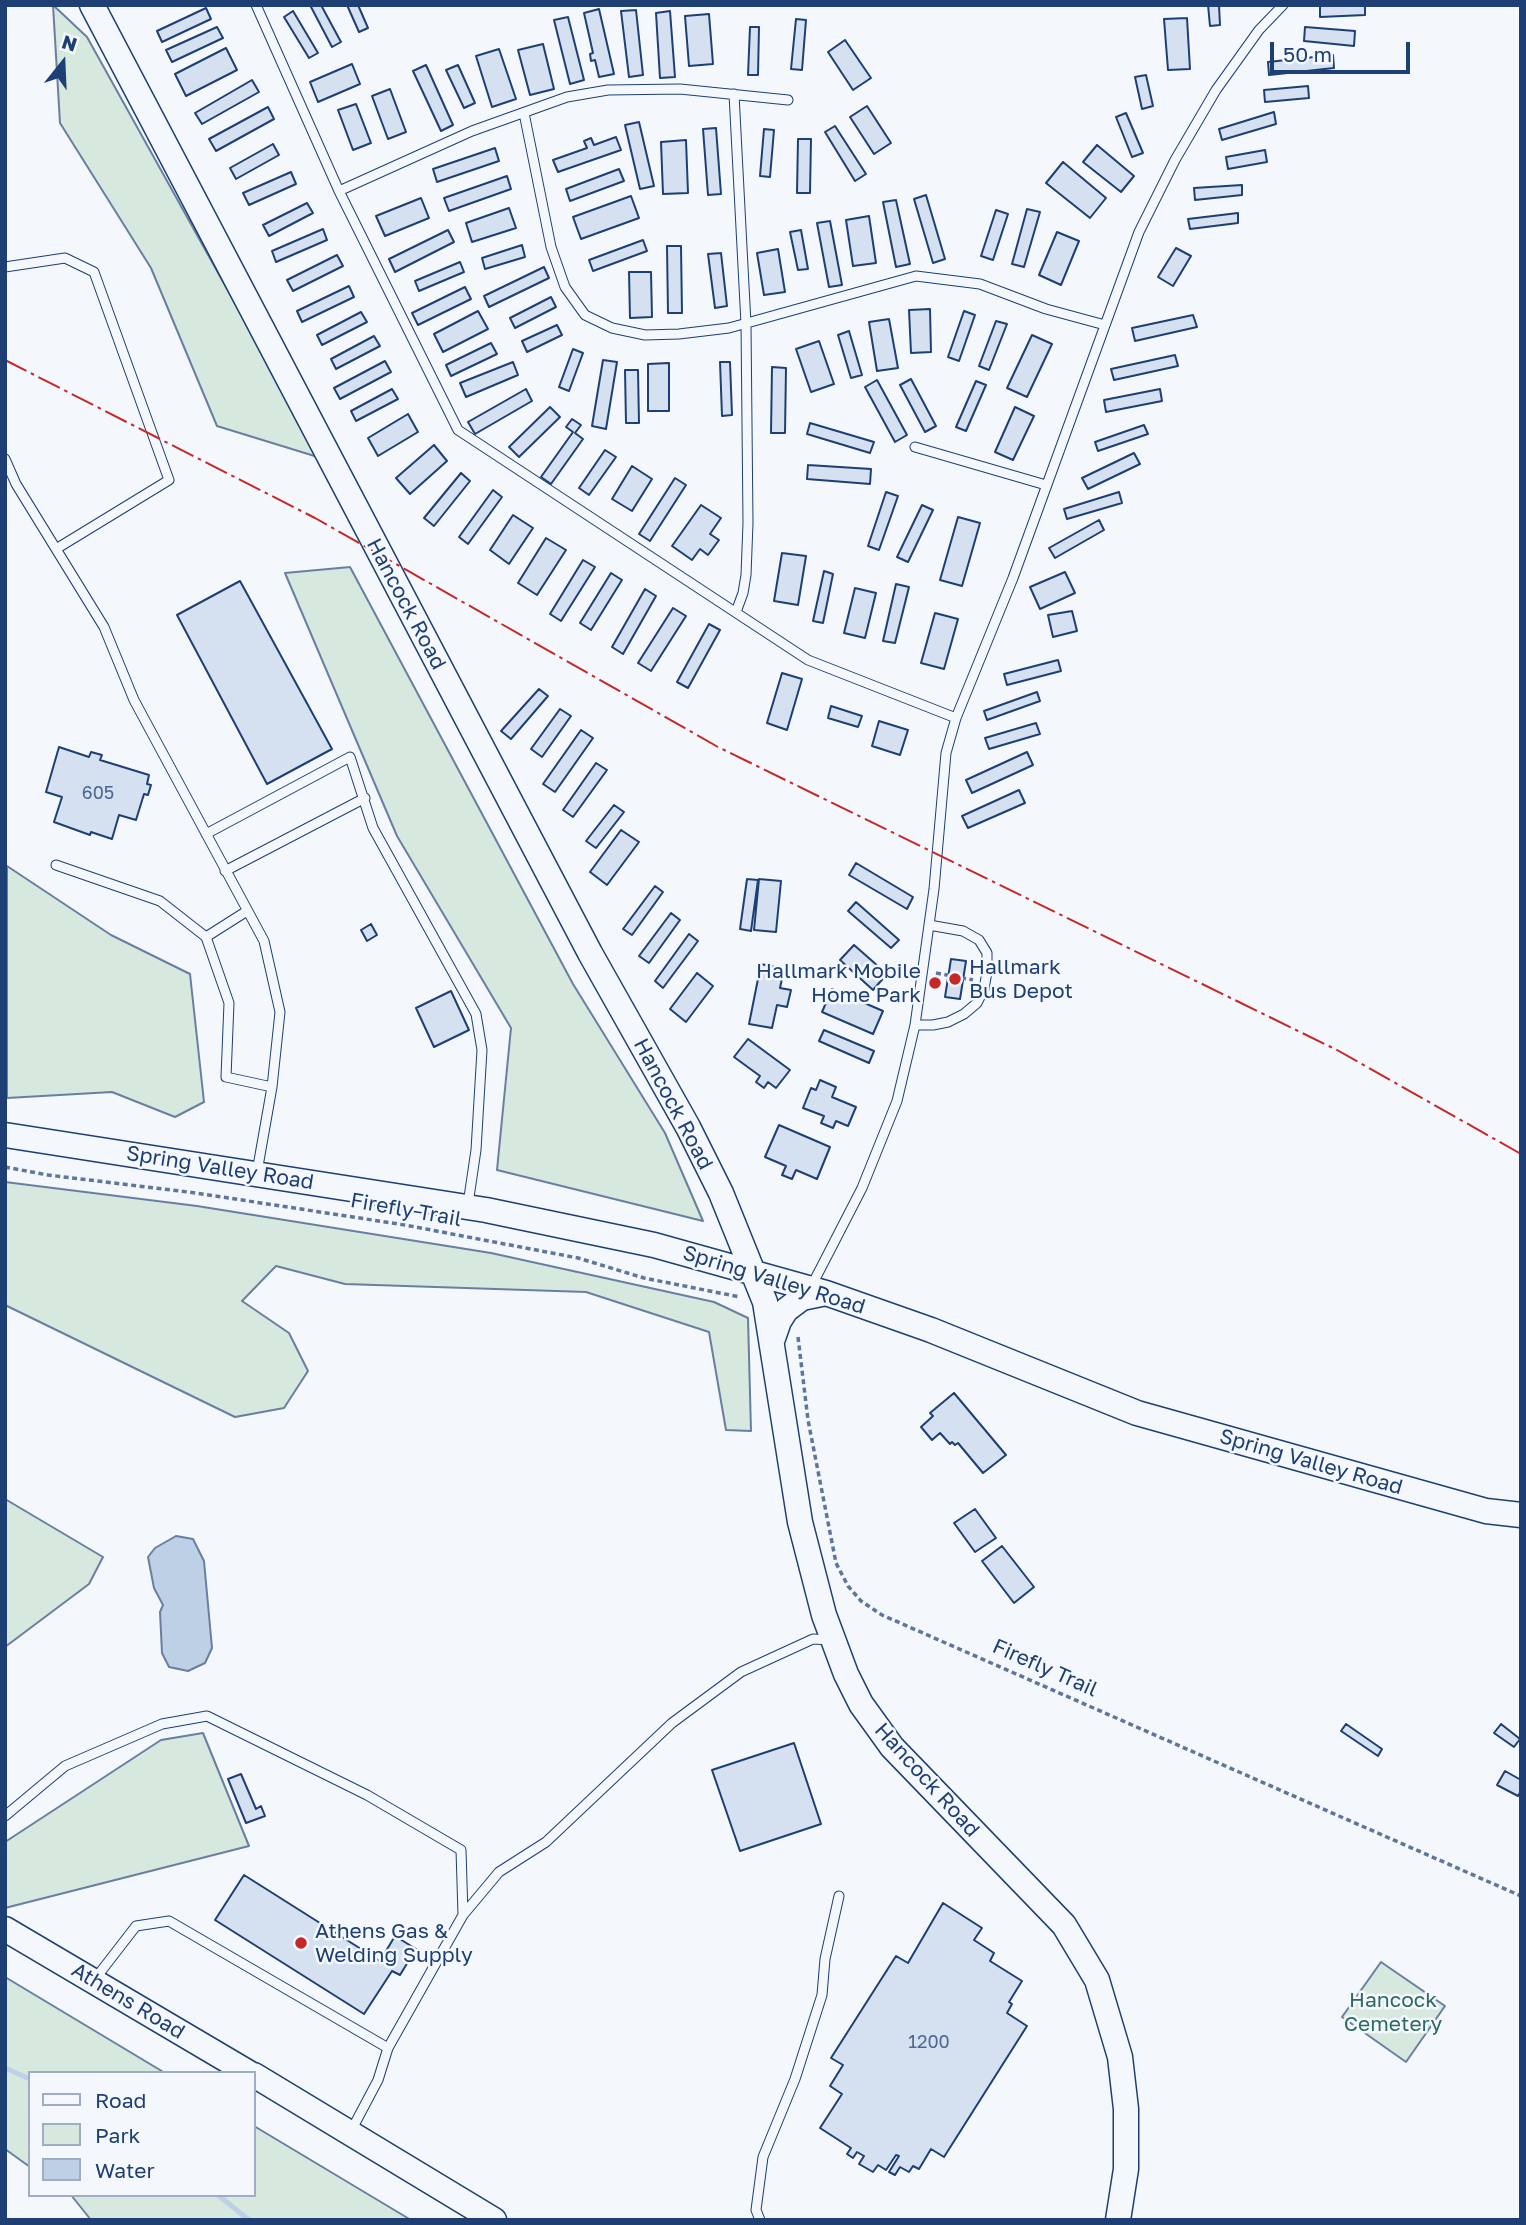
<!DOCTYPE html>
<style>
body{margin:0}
#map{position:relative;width:1526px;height:2225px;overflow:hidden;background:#f4f7fb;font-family:"Golos Text",sans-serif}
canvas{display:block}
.frame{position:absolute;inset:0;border:7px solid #1d3f73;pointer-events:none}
.legend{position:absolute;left:28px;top:2071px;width:228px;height:126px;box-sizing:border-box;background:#f4f7fb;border:2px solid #9eadc5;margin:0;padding:9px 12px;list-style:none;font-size:21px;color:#1d3f73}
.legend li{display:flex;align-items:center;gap:14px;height:35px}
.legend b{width:35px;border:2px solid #9eadc5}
.north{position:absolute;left:28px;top:28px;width:70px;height:70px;-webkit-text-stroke:5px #f4f7fb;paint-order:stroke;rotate:18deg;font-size:19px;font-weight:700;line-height:28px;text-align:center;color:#1d3f73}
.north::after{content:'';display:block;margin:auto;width:24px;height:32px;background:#1d3f73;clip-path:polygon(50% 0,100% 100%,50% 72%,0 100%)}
.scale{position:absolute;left:1270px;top:42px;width:140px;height:32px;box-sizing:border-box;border:4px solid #1d3f73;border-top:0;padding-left:9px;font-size:21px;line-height:24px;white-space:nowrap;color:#1d3f73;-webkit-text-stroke:5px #f4f7fb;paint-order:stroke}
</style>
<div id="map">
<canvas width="1526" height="2225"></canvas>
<div class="frame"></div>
<ul class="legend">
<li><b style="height:9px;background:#f4f7fb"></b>Road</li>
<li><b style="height:19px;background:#d7e8df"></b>Park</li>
<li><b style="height:19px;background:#bed0e5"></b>Water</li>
</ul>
<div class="north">N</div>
<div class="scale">50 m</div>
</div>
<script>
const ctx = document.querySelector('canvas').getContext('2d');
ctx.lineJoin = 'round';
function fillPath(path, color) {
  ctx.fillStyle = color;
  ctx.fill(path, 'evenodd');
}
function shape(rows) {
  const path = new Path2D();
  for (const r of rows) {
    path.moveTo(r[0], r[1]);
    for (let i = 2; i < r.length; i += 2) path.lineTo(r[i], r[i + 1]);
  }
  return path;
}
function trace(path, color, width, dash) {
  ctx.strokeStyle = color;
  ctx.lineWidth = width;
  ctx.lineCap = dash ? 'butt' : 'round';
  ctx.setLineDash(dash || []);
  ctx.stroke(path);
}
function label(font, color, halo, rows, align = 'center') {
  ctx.font = font + ' "Golos Text",sans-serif';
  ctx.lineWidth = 5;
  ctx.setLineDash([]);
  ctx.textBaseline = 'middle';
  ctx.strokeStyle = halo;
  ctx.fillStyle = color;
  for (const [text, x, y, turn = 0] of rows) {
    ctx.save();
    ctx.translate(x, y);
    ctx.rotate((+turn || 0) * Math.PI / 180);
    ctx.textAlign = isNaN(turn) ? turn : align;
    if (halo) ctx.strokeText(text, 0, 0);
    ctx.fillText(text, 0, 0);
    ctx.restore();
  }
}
const green = shape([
 [53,5,87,37,321,458,217,426,151,268,60,123,53,5],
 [350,567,573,984,665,1133,703,1221,497,1170,511,1028,397,836,285,573,350,567],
 [7,866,111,935,190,974,204,1102,175,1117,112,1092,7,1098,7,866],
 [5,1182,197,1206,491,1253,714,1302,748,1318,751,1431,726,1430,709,1332,586,1292,345,1284,276,1266,242,1301,289,1333,308,1371,284,1408,235,1417,5,1305,5,1182],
 [5,1499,103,1557,89,1584,5,1647,5,1499],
 [203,1733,249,1846,5,1908,5,1842,161,1740,203,1733],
 [1381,1962,1445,2006,1406,2062,1342,2017,1381,1962],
 [5,1977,165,2073,30,2073,30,2167,5,2149,5,1977],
 [254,2126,411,2220,91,2220,71,2195,254,2195,254,2126]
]);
fillPath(green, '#d7e8df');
trace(green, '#687fa3', 2);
const water = shape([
 [176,1536,193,1539,204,1561,212,1648,205,1663,188,1671,169,1667,162,1653,160,1612,163,1605,154,1588,148,1557,155,1548,176,1536]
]);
fillPath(water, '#bed0e5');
trace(water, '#687fa3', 2);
trace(shape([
 [5,2068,30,2079],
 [218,2195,249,2220]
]), '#bed0e5', 5);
const building = shape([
 [310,5,321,5,341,42,332,47,310,5],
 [347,5,358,5,368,28,359,32,347,5],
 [1208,5,1219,5,1220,25,1210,26,1208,5],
 [1320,5,1365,5,1365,15,1320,17,1320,5],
 [206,8,211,19,162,42,157,31,206,8],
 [599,9,614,74,599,77,595,60,591,61,590,54,593,53,584,13,599,9],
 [636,10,643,75,629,77,621,11,636,10],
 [293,11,318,53,309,58,284,17,293,11],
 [670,11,675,77,660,78,656,13,670,11],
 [709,14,713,64,689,66,685,16,709,14],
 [568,17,584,80,570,84,554,20,568,17],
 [1187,18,1190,69,1168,70,1164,19,1187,18],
 [796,19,806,20,802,70,791,69,796,19],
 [217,27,223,38,172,62,166,50,217,27],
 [750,27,759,27,758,75,748,75,750,27],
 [1305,27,1355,31,1354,46,1304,41,1305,27],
 [845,40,871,78,853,90,828,52,845,40],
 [543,44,554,89,530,95,518,50,543,44],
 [226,48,237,70,186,96,175,74,226,48],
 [499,49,516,99,492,107,476,56,499,49],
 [1333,55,1334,68,1269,75,1268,62,1333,55],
 [352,64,360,84,318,102,310,82,352,64],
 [426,65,453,125,441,131,413,71,426,65],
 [458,65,475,103,464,108,446,70,458,65],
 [1146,75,1153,106,1142,109,1135,77,1146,75],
 [252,80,259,92,202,124,195,113,252,80],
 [1308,86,1309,98,1265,102,1264,90,1308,86],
 [390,89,406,132,388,139,372,96,390,89],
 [356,104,371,143,353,150,338,110,356,104],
 [867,106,891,143,874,154,850,117,867,106],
 [268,107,274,119,216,151,209,139,268,107],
 [1274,112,1276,124,1222,140,1219,129,1274,112],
 [1126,113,1143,153,1132,157,1116,117,1126,113],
 [639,122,654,186,640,189,625,125,639,122],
 [835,126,866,174,855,181,825,132,835,126],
 [716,128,721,194,708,195,703,129,716,128],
 [764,129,774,130,770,177,760,176,764,129],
 [616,137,621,150,558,172,553,160,587,148,584,141,591,138,594,145,616,137],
 [798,139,811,139,810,193,797,193,798,139],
 [686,140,688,193,663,194,661,142,686,140],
 [273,144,279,155,236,179,230,168,273,144],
 [1097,145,1134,176,1121,192,1083,162,1097,145],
 [495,148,499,161,437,182,433,169,495,148],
 [1265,150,1267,162,1228,169,1226,157,1265,150],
 [1063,162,1106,198,1090,218,1046,183,1063,162],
 [619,169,624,181,570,201,566,189,619,169],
 [291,172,296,184,249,205,243,193,291,172],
 [507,176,511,189,449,211,444,198,507,176],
 [1242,185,1242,195,1195,200,1194,188,1242,185],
 [926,195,945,259,933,263,914,199,926,195],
 [631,196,639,218,581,239,573,217,631,196],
 [421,198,429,218,385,236,376,216,421,198],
 [896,200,910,264,896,267,883,202,896,200],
 [307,203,313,213,269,236,263,225,307,203],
 [509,208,516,228,472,242,466,223,509,208],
 [1027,209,1040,212,1024,267,1012,264,1027,209],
 [996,210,1008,214,993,260,981,256,996,210],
 [1238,213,1238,223,1190,229,1188,219,1238,213],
 [869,216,876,263,853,266,846,220,869,216],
 [830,221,842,285,829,287,817,223,830,221],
 [323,229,327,240,276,262,272,251,323,229],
 [448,230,454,242,395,272,389,259,448,230],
 [801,230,808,269,798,270,790,232,801,230],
 [1057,232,1079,241,1061,285,1039,275,1057,232],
 [643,240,647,251,593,271,589,260,643,240],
 [522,245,525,257,485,269,482,258,522,245],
 [667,246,681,246,682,313,668,313,667,246],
 [1176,248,1191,256,1173,286,1158,277,1176,248],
 [778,249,785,292,764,295,757,253,778,249],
 [721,253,727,306,715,308,708,254,721,253],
 [337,255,343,266,293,291,287,280,337,255],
 [460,262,464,272,419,291,415,281,460,262],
 [544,267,549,278,489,307,484,296,544,267],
 [629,272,651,272,652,317,630,318,629,272],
 [349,286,354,297,302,322,297,311,349,286],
 [465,287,471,299,418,325,412,313,465,287],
 [551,297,556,307,515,328,510,318,551,297],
 [930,309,931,352,911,353,909,310,930,309],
 [478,311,488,329,443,352,434,334,478,311],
 [964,311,975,315,959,361,948,357,964,311],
 [361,312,367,322,322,345,317,335,361,312],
 [1193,315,1197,327,1135,341,1132,328,1193,315],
 [889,319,898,368,877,371,869,322,889,319],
 [996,321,1007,324,989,370,979,366,996,321],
 [557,325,562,335,527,352,522,341,557,325],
 [849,331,862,375,851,378,838,335,849,331],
 [1032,335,1052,344,1027,397,1007,388,1032,335],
 [374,336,380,346,336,369,331,359,374,336],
 [819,341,834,384,811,392,796,349,819,341],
 [491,343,497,354,451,376,446,365,491,343],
 [573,349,583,353,569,391,559,387,573,349],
 [1175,355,1178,366,1114,380,1111,369,1175,355],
 [603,360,617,362,606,429,592,426,603,360],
 [385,361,391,372,340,399,334,388,385,361],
 [513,362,518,375,466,397,460,383,513,362],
 [720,362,730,362,732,415,722,416,720,362],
 [669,363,669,411,648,411,648,364,669,363],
 [772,367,786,368,785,433,771,433,772,367],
 [625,370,638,370,639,423,626,423,625,370],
 [911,379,936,426,925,432,900,385,911,379],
 [877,380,907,435,895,442,865,387,877,380],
 [976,381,986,385,966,431,956,427,976,381],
 [392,389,398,399,356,421,351,411,392,389],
 [526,389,532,401,475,434,468,422,526,389],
 [1160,389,1162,401,1106,412,1104,400,1160,389],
 [550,407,560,417,519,457,509,447,550,407],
 [1015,407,1034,416,1013,460,995,452,1015,407],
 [408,414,418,432,378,456,368,438,408,414],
 [572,419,581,425,575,433,583,439,551,484,541,477,573,432,566,427,572,419],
 [810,423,874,442,870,453,807,434,810,423],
 [1144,425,1148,434,1098,451,1095,442,1144,425],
 [434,445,447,461,410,494,396,478,434,445],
 [605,450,616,457,589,495,579,488,605,450],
 [1134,453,1140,464,1088,489,1082,478,1134,453],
 [808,465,871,469,870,484,807,479,808,465],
 [632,466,652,479,632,511,612,499,632,466],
 [461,473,470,481,434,526,424,518,461,473],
 [675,478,686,485,650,541,639,534,675,478],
 [493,490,502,497,468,544,459,537,493,490],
 [886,492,898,496,879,550,868,546,886,492],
 [1119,492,1122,503,1067,519,1064,509,1119,492],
 [701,505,721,518,710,534,719,540,708,555,700,549,692,560,672,546,701,505],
 [922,505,933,510,908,562,897,557,922,505],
 [513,515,533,528,509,564,490,550,513,515],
 [958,517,980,523,962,586,940,580,958,517],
 [1099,520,1104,530,1055,558,1049,548,1099,520],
 [546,538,566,550,537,595,518,583,546,538],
 [782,553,806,556,798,605,774,601,782,553],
 [583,560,595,567,561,621,550,614,583,560],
 [824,571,833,574,823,623,813,621,824,571],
 [1065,572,1075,593,1040,609,1030,587,1065,572],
 [611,573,622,580,591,630,580,623,611,573],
 [240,581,332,749,267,784,177,615,240,581],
 [896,584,909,587,895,643,883,641,896,584],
 [855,588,876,593,865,638,844,633,855,588],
 [645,589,656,596,623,654,612,647,645,589],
 [673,608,686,616,651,671,638,663,673,608],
 [1072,611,1077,631,1053,637,1048,615,1072,611],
 [935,613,958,619,944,669,921,663,935,613],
 [709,624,720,630,688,688,677,682,709,624],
 [1058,660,1061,671,1007,685,1004,674,1058,660],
 [782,673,802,679,787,730,767,723,782,673],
 [539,689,548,696,511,739,501,731,539,689],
 [1037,692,1040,701,987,720,984,711,1037,692],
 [831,706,862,716,858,727,828,718,831,706],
 [560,709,571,716,542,757,531,749,560,709],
 [879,721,908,730,900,755,872,746,879,721],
 [1036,723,1040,734,989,749,985,738,1036,723],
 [581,730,593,738,555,792,543,784,581,730],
 [59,747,89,757,91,752,102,755,100,760,149,775,147,784,151,785,148,795,144,794,136,820,119,815,112,839,91,832,90,835,54,822,62,797,46,792,59,747],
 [1027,752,1033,765,972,793,966,780,1027,752],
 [596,763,607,770,573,817,563,810,596,763],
 [1019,790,1025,803,968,828,962,816,1019,790],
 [614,805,624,812,596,848,586,841,614,805],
 [621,830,639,842,607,885,590,872,621,830],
 [856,863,913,897,907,909,849,875,856,863],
 [747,879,758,880,751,931,740,929,747,879],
 [759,879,781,881,776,932,754,930,759,879],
 [655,886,663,892,632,935,623,929,655,886],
 [856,902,899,940,891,948,848,911,856,902],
 [671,913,680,920,649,963,639,956,671,913],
 [371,924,377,935,367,941,361,930,371,924],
 [689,934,698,941,663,988,655,981,689,934],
 [854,945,887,974,873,990,840,960,854,945],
 [951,959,966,961,960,999,945,997,951,959],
 [761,964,784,969,780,988,791,990,787,1007,777,1005,772,1028,749,1024,761,964],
 [697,973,713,986,686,1022,670,1009,697,973],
 [832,989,883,1011,873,1034,822,1012,832,989],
 [451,991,469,1030,434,1047,416,1008,451,991],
 [824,1030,874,1051,869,1063,819,1041,824,1030],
 [748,1039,790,1070,776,1088,768,1082,764,1088,756,1082,760,1076,734,1057,748,1039],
 [820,1080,836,1087,832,1097,856,1107,848,1126,836,1121,833,1128,821,1123,824,1116,803,1108,811,1088,816,1090,820,1080],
 [779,1125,830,1147,817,1179,796,1170,792,1179,782,1175,786,1166,765,1157,779,1125],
 [954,1393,1006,1455,983,1473,958,1443,955,1445,952,1442,950,1444,940,1433,932,1440,921,1427,933,1416,930,1413,954,1393],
 [975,1509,996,1538,975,1552,954,1523,975,1509],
 [1002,1546,1034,1587,1014,1603,982,1561,1002,1546],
 [1346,1724,1382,1749,1378,1756,1341,1731,1346,1724],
 [1501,1724,1520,1739,1514,1747,1494,1733,1501,1724],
 [794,1743,821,1824,740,1851,712,1770,794,1743],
 [1505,1771,1521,1780,1521,1791,1518,1796,1497,1785,1505,1771],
 [241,1774,256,1809,261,1806,265,1816,246,1823,228,1779,241,1774],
 [244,1875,380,1961,395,1936,416,1949,400,1975,392,1971,364,2014,215,1920,244,1875],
 [943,1903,982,1928,974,1940,994,1953,990,1961,1022,1981,1009,2002,1012,2004,1007,2013,1027,2026,944,2157,931,2149,919,2169,913,2166,909,2172,900,2167,895,2175,889,2172,899,2156,896,2155,886,2170,878,2165,873,2172,859,2164,864,2156,857,2152,853,2158,847,2154,851,2148,820,2128,842,2094,830,2086,843,2065,831,2058,896,1956,908,1963,943,1903]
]);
fillPath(building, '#d5e0f0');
trace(building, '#1d3f73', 2);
const lane = shape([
 [256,5,339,191,458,430,808,660,956,718],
 [734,94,746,324,748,523,746,575,743,593,736,612],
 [524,113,551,247,565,287,585,315,612,328,645,335,679,334,729,328,916,276,980,284,1046,309,1105,325],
 [339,191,472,131,567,97,608,90,680,89,788,100],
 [5,267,65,258,94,272,169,480,56,549],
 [915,447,1046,485],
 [5,459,16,484,104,627,134,700,264,941,280,1012,272,1087,257,1172],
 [206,834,350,757,373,828,476,1014,482,1050,476,1150,468,1204],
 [56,865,160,901,206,937,229,1003,226,1077,272,1087],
 [225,871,365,798],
 [206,937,247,911],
 [915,1025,933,1025,948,1022,964,1014,977,1003,984,989,987,972,987,953,979,940,963,931,929,925],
 [811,1287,862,1188,897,1101,915,1025,934,889,946,753,956,718,1013,578,1139,232,1175,160,1216,90,1259,30,1283,5],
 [5,1816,65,1766,162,1724,207,1716,367,1795,461,1850,463,1915,388,2048],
 [463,1915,499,1872,546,1842,672,1723,741,1672,813,1639,831,1640],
 [95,1979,136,1926,169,1921,388,2048,378,2080,351,2131],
 [760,2220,756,2210,763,2157,795,2079,822,1995,825,1959,839,1896]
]);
const secondary = shape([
 [92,5,590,953,688,1127,721,1193,765,1302,800,1522,824,1615,846,1674,861,1704,892,1747,1064,1925,1097,1980,1120,2057,1126,2109,1126,2169,1118,2220],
 [5,1135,486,1210,654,1245,826,1293,931,1330,1137,1413,1486,1511,1521,1515],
 [772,1341,779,1321,786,1310,802,1298,826,1293],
 [5,1929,249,2073],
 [254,2075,494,2220]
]);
trace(lane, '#1d3f73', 11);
trace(secondary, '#1d3f73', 27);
trace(shape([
 [936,973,973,980],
 [5,1167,48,1175,196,1193,405,1225,578,1258,644,1278,740,1297],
 [798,1337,808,1420,836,1563,848,1586,861,1601,882,1615,1521,1896]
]), '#5e769c', 3.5, [5, 3.5]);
trace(lane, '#f4f7fb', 9);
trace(secondary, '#f4f7fb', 24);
trace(shape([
 [5,360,315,518,718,747,1337,1050,1521,1154]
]), '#c62828', 2, [24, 5, 3.5, 5]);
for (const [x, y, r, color] of [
 [955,979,7,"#c62828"],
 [935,983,7,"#c62828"],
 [301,1943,7,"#c62828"]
]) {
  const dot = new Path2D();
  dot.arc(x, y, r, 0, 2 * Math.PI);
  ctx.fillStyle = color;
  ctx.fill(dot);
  trace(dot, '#f4f7fb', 2.5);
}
label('18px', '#4b6792', null, [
 ["605",98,793],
 ["1200",929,2042]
]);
label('21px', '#1d3f73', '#f4f7fb', [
 ["Hancock Road",406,604,62],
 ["Hancock Road",673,1104,62],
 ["Spring Valley Road",220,1168,9],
 ["Firefly Trail",406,1210,10],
 ["Spring Valley Road",774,1280,17],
 ["Spring Valley Road",1311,1462,16],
 ["Firefly Trail",1045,1668,24],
 ["Hancock Road",927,1780,48],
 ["Athens Road",128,2001,31]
]);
label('21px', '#1d3f73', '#f4f7fb', [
 ["Hallmark",969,967],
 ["Bus Depot",969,991],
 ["Hallmark Mobile",921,971,"right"],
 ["Home Park",921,995,"right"],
 ["Athens Gas &",315,1931],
 ["Welding Supply",315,1955]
], 'left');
label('21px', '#2c6c60', '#f4f7fb', [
 ["Hancock",1393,2000],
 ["Cemetery",1393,2024]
]);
</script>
